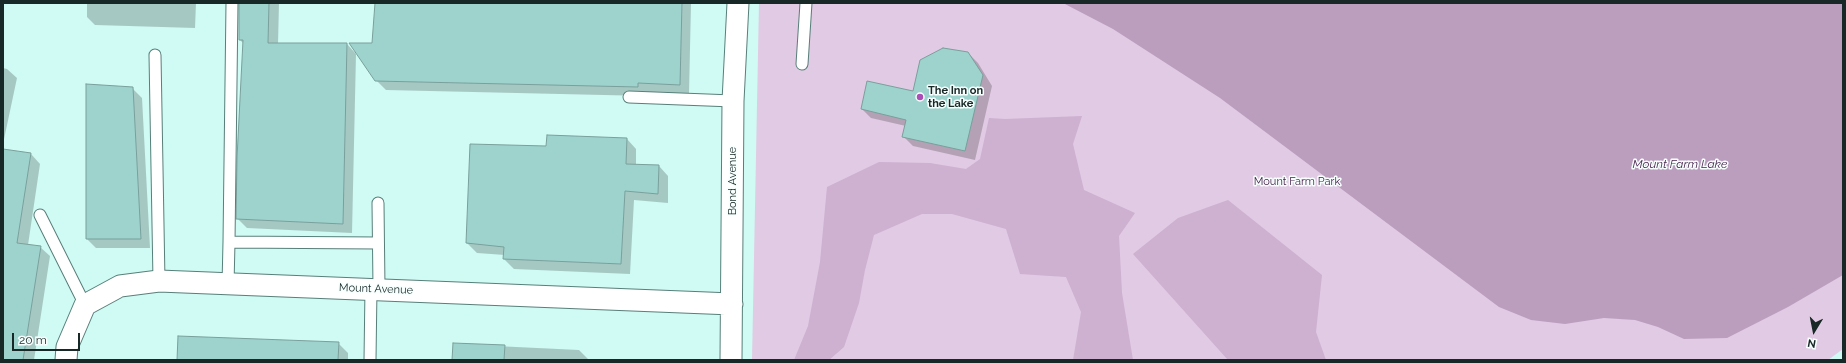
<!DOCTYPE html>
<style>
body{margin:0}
#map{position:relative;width:1846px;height:363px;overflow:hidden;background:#d0faf4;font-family:Raleway,sans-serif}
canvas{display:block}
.frame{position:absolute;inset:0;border:4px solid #182826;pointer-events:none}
.north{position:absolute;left:1794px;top:311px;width:40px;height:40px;-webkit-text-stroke:3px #f7fffe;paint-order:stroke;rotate:190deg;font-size:11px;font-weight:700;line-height:16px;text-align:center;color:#182826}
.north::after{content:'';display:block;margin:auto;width:14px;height:18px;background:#182826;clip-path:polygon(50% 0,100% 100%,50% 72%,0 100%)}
.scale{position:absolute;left:12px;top:333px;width:68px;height:18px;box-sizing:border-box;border:2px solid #182826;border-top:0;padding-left:5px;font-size:12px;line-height:14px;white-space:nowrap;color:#182826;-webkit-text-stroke:3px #f7fffe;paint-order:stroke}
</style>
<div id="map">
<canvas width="1846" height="363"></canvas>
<div class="frame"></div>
<div class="north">N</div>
<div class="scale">20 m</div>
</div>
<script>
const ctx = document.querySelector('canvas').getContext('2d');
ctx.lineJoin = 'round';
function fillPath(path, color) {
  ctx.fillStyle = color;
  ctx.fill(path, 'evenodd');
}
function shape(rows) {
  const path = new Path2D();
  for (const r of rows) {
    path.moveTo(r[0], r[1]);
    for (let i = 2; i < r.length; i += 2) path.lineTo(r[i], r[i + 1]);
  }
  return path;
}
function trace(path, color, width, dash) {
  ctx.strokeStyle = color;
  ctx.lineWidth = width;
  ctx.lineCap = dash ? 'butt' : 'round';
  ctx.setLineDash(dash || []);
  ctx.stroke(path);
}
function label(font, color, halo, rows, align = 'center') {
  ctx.font = font + ' Raleway,sans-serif';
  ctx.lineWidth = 3;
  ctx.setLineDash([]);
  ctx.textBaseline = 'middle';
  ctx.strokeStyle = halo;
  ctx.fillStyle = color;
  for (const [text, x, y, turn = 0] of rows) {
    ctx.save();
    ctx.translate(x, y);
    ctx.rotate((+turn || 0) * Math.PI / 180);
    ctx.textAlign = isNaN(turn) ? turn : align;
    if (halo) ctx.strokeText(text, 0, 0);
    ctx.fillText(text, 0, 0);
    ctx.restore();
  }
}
fillPath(shape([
 [759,3,1843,3,1843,349,1828,360,752,360]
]), '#e1cae3');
fillPath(shape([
 [1082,116,1073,144,1084,190,1135,213,1119,236,1122,293,1133,360,1073,360,1081,312,1066,277,1020,274,1006,229,952,214,922,214,874,235,865,270,859,303,844,347,829,360,794,360,808,326,820,262,827,187,879,162,930,163,966,169,980,159,989,118,1005,119],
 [1228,200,1322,275,1316,332,1326,360,1228,360,1133,254,1178,218]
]), '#ceb0d1');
fillPath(shape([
 [1063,3,1843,3,1843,275,1788,307,1727,338,1684,339,1658,327,1635,320,1604,318,1565,324,1531,320,1499,307,1220,98,1113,29]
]), '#bb9ebe');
fillPath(shape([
 [87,3,196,3,195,28,95,25,87,17],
 [239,3,279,3,278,44,347,44,356,54,352,233,247,228,237,218,244,44,240,40],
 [376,3,691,3,689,94,648,92,647,96,386,90,376,80,373,44],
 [968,53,978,63,992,86,975,160,913,146,903,136,906,126,871,118,862,109,913,92],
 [3,68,7,69,17,78,3,144],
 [132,88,142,98,150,248,96,248,87,239],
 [627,139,636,149,636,165,659,166,668,176,668,203,634,200,630,274,514,269,504,259,505,255,477,253,467,243,547,147],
 [3,150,31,154,40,164,28,245,40,247,50,256,34,360,3,360],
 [338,343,348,353,348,360,178,360],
 [454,344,579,350,589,360,453,360]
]), '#0003');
const building = shape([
 [239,3,269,3,268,43,347,43,343,224,236,219,237,158,243,40,239,40,239,3],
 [375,3,682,3,680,85,638,83,638,87,375,81,349,43,372,43,375,3],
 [943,48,968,52,983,75,965,151,902,137,906,120,861,109,867,81,913,91,920,60,943,48],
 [86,84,133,87,141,239,86,239,86,84],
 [547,135,627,138,626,164,659,165,658,194,625,191,621,264,503,259,504,247,466,243,470,144,546,146,547,135],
 [3,149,31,153,17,243,41,246,23,360,3,360,3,149],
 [178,336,339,342,338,360,177,360,178,336],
 [453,343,505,345,504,360,452,360,453,343]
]);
fillPath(building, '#9ed3cd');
trace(building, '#79a09b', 1);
const service = shape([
 [232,3,229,242,378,243],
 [155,55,159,281],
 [802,64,806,3],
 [629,97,733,101],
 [378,203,379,288],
 [40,215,85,305],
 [228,285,229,242],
 [370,360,371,288]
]);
const minor = shape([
 [66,360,67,347,85,305,120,286,159,281,732,304],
 [731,360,733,101,738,3]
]);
trace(service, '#587f7a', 13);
trace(minor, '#587f7a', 23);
trace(service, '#fff', 11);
trace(minor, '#fff', 21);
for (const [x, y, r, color] of [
 [920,97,4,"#ac4eb8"]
]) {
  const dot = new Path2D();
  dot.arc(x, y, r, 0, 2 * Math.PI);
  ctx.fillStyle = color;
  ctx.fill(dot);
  trace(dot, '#f7fffe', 1.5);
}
label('bold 11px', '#182826', '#f7fffe', [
 ["The Inn on",928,91],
 ["the Lake",928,104]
], 'left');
label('11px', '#182826', '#f7fffe', [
 ["Bond Avenue",733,181,-90],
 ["Mount Avenue",376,289,2]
]);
label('11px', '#401a45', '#f7fffe', [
 ["Mount Farm Park",1297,182]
]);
label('italic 12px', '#451f49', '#f7fffe', [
 ["Mount Farm Lake",1680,164]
]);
</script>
